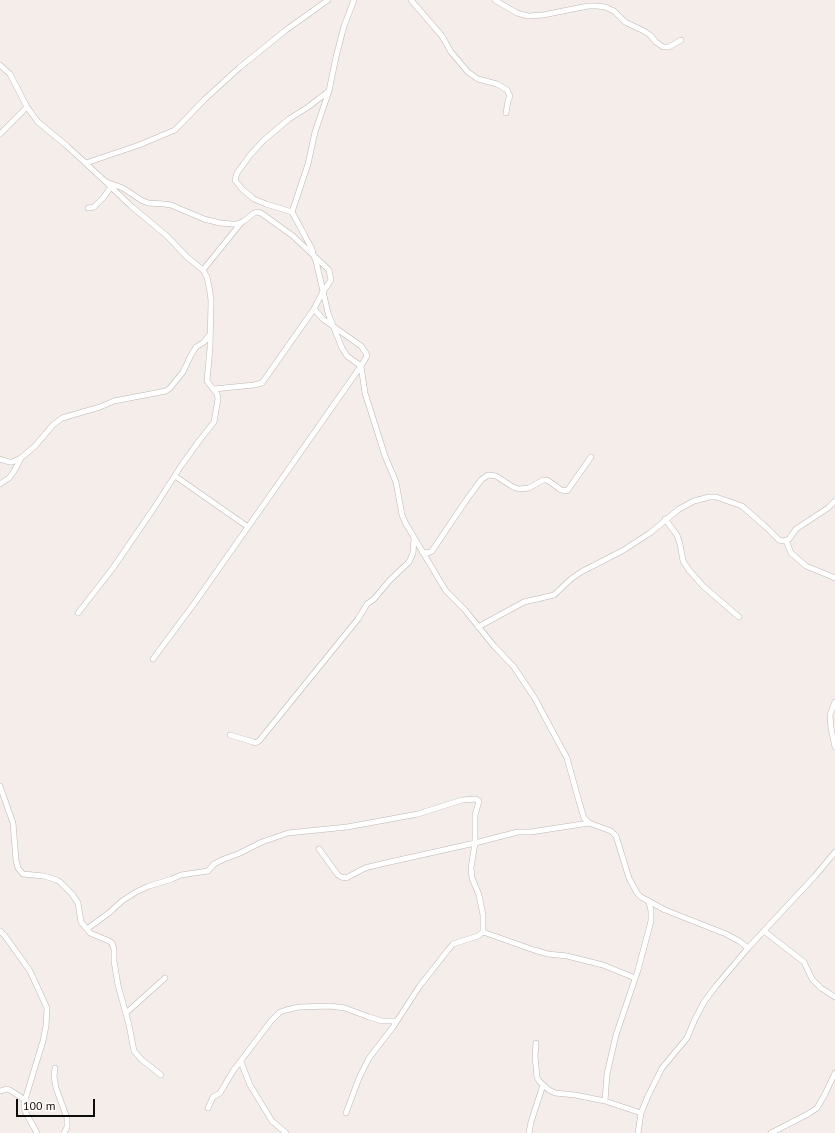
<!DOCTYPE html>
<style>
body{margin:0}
#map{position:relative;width:835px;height:1133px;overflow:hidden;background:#f4edea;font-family:"PT Sans",sans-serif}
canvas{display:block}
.scale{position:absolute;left:16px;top:1099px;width:79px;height:18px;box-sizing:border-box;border:2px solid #0f0c0c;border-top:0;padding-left:5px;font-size:12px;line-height:14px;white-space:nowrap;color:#0f0c0c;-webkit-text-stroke:3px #fffbf9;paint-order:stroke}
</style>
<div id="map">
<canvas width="835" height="1133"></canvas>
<div class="scale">100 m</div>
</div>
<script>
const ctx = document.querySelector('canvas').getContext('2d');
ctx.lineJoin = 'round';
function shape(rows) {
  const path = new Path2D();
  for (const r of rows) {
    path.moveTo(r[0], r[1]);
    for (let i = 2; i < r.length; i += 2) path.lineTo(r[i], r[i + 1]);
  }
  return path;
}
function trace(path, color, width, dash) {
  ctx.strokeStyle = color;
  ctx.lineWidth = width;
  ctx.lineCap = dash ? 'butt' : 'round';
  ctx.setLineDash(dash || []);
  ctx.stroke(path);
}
const minor = shape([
 [411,0,442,36,451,52,468,72,478,79,497,84,507,90,510,96,508,101,506,113],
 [495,0,517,13,528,16,543,15,588,6,597,6,605,7,614,11,625,22,644,31,650,35,656,42,663,47,669,47,681,40],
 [0,65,10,74,27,107,38,122,67,146,106,182,123,188,141,200,148,203,164,204,171,205,204,219,220,223,232,224,237,224,244,221,254,213,257,212,261,213,293,236,329,270,331,280,322,293,314,309,323,319,361,346,366,353,367,356,361,366,365,393,385,456,396,482,402,515,406,524,446,591,465,610,494,646,514,667,534,697,567,758,578,798,584,818,589,823,611,831,616,836,629,878,637,893,641,897,665,910,726,934,739,941,748,948],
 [0,134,27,107],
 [86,163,139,145,175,130,205,99,239,68,286,30,328,0],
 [88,208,94,207,103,198,111,187],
 [292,212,308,164,315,132,329,91,336,57,344,26,354,0],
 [203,270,241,223],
 [214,389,254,385,262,383,314,309],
 [0,459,9,462,12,462,21,458],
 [175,476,248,527],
 [0,484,9,478,13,473,21,458,35,446,53,425,62,418,100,407,114,401,166,391,170,388,183,372,190,357,196,347,204,342,210,334],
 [665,519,677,535,680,544,683,561,689,570,703,586,739,617],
 [786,540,791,553,806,566,835,578],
 [422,552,428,553,432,551,465,502,481,480,488,475,496,476,513,487,519,489,529,488,543,480,547,480,553,484,561,490,567,491,591,457],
 [78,613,113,568,154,508,181,466,199,441,214,422,218,399,217,394,207,381,210,348,211,301,210,292,207,277,203,270,187,257,167,236,131,206,108,184],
 [478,627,524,602,554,595,571,579,581,572,622,551,650,533,679,509,694,501,709,497,716,497,742,506,767,528,779,540,783,541,789,539,796,529,828,508,835,501],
 [153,659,196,601,361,366,347,356,342,348,328,313,316,261,313,254,312,249,292,212,266,204,254,199,242,189,235,180,237,173,251,154,264,140,289,119,308,107,329,91],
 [835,702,830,715,831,728,835,747],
 [230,735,253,742,255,743,259,741,358,619,367,604,374,599,390,580,409,562,413,553,414,538],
 [0,786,13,823,16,860,18,868,23,874,44,876,57,880,60,882,72,894,78,903,81,922,87,929,90,933,109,941,112,943,114,949,114,961,118,985,129,1025,134,1051,142,1060,161,1075],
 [319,849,338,875,341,877,346,878,365,868,381,864,475,843,518,832,531,832,589,823],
 [87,929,110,912,122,901,136,892,149,886,172,879,181,875,208,871,214,864,224,859,238,854,262,842,288,833,347,827,418,814,462,800,476,799,479,801,475,815,475,843,471,868,472,878,479,895,483,915,483,932,478,936,453,944,448,950,419,987,393,1027,369,1058,359,1078,346,1113],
 [0,931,5,936,30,971,47,1008,46,1026,43,1041,24,1103,24,1108,27,1115,37,1133],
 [764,931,804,962,812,979,821,988,835,997],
 [483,932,534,950,548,954,567,956,603,965,635,978],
 [126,1013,165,978],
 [536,1043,535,1056,537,1077,539,1081,549,1090,555,1093,575,1095,605,1101,641,1113],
 [241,1062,250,1085,272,1121,286,1133],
 [55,1068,54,1076,56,1088,67,1118,67,1127,64,1133],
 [0,1091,7,1089,10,1090,25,1100],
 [605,1101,607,1074,616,1035,638,970,651,921,651,911,649,902],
 [208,1108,213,1097,220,1093,233,1071,271,1021,280,1012,286,1010,299,1007,330,1006,345,1008,369,1017,382,1021,396,1021],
 [529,1133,531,1122,543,1085],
 [638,1133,641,1113,648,1096,662,1068,687,1038,695,1019,704,1002,716,986,748,948,815,876,835,852],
 [771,1133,808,1114,817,1108,824,1096,835,1073]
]);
trace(minor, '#bdb7b4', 6);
trace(minor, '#fff', 5);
</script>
